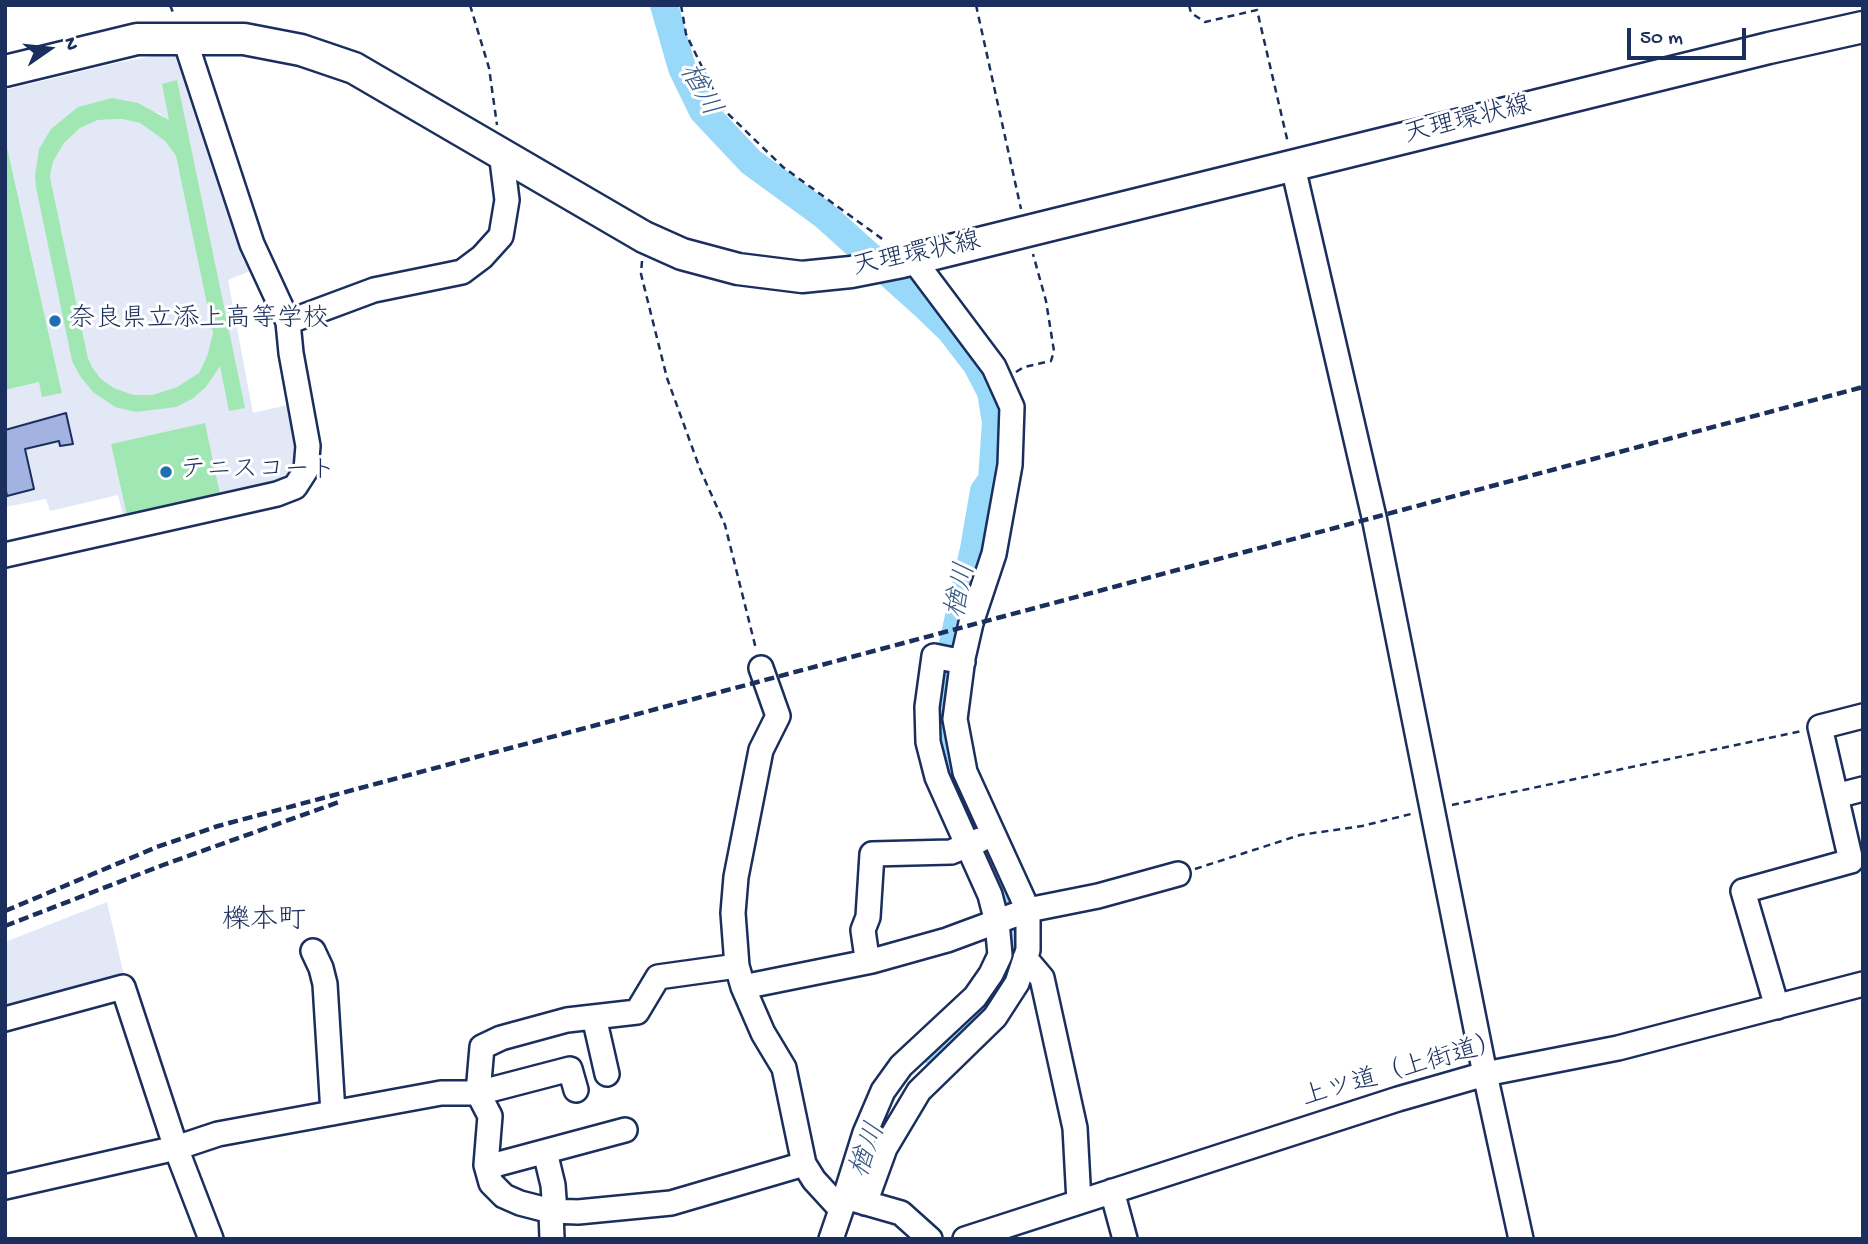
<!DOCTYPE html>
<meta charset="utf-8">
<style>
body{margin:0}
#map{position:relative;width:1868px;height:1244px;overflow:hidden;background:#fff;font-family:"Gochi Hand",sans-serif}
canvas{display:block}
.frame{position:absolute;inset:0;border:7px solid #1b2f5e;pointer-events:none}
.north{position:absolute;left:14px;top:14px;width:70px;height:70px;-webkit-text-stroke:5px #fff;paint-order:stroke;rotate:76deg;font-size:19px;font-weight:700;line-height:28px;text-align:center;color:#1b2f5e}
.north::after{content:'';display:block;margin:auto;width:24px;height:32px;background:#1b2f5e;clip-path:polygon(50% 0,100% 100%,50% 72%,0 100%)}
.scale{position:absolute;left:1627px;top:28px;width:119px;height:32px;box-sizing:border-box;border:4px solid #1b2f5e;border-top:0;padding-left:9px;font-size:21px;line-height:24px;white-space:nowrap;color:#1b2f5e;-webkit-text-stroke:5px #fff;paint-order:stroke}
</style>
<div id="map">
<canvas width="1868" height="1244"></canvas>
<div class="frame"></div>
<div class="north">N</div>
<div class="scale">50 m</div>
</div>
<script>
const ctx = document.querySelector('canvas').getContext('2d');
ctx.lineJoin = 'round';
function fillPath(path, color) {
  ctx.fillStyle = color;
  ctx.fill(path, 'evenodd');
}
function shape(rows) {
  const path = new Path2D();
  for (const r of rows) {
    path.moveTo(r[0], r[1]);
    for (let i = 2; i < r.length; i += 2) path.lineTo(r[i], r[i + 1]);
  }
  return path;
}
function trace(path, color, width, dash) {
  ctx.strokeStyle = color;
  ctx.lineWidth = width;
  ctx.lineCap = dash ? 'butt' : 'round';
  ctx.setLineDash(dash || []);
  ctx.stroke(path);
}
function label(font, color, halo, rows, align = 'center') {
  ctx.font = font + ' "Gochi Hand","Klee One",sans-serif';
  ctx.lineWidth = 6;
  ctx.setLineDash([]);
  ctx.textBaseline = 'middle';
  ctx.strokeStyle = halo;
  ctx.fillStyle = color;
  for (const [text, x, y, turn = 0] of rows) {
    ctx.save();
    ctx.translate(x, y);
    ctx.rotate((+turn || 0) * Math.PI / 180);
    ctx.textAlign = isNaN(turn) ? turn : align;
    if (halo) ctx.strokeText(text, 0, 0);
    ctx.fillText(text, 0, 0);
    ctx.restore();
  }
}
fillPath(shape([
 [184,54,186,74,209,153,220,177,232,228,243,260,250,271,228,280,253,413,292,404,299,452,296,471,287,483,125,524,118,495,50,511,46,499,5,507,5,486,8,496,34,489,20,427,5,430,5,390,39,382,62,392,5,138,5,90,116,63,160,55],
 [78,107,159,113,169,121,220,365,206,387,115,407,72,361,35,176],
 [65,414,73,443,61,446,59,441,33,447,27,423],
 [122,119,140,123,165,141,176,156,213,333,207,356,199,373,177,387,152,395,134,395,114,388,101,379,92,367,88,358,50,177,53,162,64,143,80,128,98,120],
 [107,902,125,980,5,1013,5,942]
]), '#e3e8f6');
fillPath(shape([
 [177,80,245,408,229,411,220,366,206,387,192,399,176,407,136,412,115,407,93,392,80,376,72,361,36,187,35,176,39,149,51,129,78,107,112,98,138,103,169,120,162,84],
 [122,119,140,123,165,141,176,156,213,333,207,356,199,373,177,387,152,395,134,395,114,388,101,379,92,367,88,358,50,177,53,162,64,143,80,128,98,120],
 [5,138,62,393,42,397,39,382,5,390],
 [205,423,221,499,128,520,111,444]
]), '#a1e7b3');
trace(shape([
 [664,5,682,68,703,111,751,162,825,216,923,304,951,331,977,365,991,392,996,422,992,480,984,491,974,549,942,693,941,733,950,770,1011,899,1017,939,1004,979,983,1008,931,1050]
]), '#98d9fa', 28);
const building = shape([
 [66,413,73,444,60,446,59,441,25,449,34,489,7,496,5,486,5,430,66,413]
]);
fillPath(building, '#a2b3e2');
trace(building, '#1b2f5e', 2);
const minor = shape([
 [1293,167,1374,517,1485,1074,1521,1239],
 [288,322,374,290,462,272,482,257,501,236,507,200,501,152],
 [5,555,277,494,295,487,306,470,308,446,291,353,288,322,252,244,184,37],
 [761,668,778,716,761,750,736,877,733,913,737,966,743,987,763,1033,784,1068,804,1164,814,1180,836,1204,842,1207,845,1197,901,1213,930,1239],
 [1836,796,1863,789],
 [313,951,321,968,325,984,333,1113],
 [1025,958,1042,978,1075,1128,1079,1202],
 [872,961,866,951,863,930,868,917,872,854,951,852,980,840],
 [737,966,658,977,637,1012,567,1020,501,1038,482,1047,478,1093,490,1116,486,1165,491,1183,504,1196,520,1203,551,1211,578,1212,671,1203,804,1164],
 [743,987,872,961,947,940,1028,910,1098,896,1178,874],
 [1777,1007,1743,891,1851,861,1820,727,1863,716],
 [594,1017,607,1074],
 [5,1019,123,987,176,1148,211,1239],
 [545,1152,553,1185,555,1212],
 [487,1167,625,1130],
 [5,1187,176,1148,218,1134,441,1093,478,1093,570,1069,576,1090],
 [1112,1191,1125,1239],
 [845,1197,865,1133,883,1091,901,1066,975,997,991,974,1000,955,997,922,990,895,937,777,928,742,927,707,934,656,963,662],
 [865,1203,885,1148,919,1091,995,1017,1017,983,1028,950,1028,910,965,772,955,719,963,658,971,623,994,554,1010,465,1012,407,994,367,913,259],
 [551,1211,552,1239],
 [831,1239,842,1207],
 [965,1239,1398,1099,1485,1074,1618,1048,1863,984]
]);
const major = shape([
 [5,71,137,39,244,39,301,50,354,68,644,237,682,254,738,269,802,277,851,272,902,262,1769,48,1863,27]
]);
trace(minor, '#1b2f5e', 28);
trace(major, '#1b2f5e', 35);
trace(shape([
 [170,5,174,15],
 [470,5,489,68,497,125],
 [681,5,686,34,722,108,783,167,885,241],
 [976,5,1021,209],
 [1189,5,1191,13,1205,22,1257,10,1288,143],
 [642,261,641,274,667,378,700,469,725,525,756,649],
 [1016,372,1024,367,1051,361,1054,351,1046,301,1033,254],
 [1452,805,1802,731],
 [1195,869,1300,835,1362,826,1415,813]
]), '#1b2f5e', 2.5, [7, 5]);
trace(minor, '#fff', 23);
trace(major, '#fff', 30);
trace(shape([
 [5,911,157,847,218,826,1863,387],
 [5,926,163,865,339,802]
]), '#1b2f5e', 4.5, [10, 5]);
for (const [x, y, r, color] of [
 [55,321,7,"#1f6fb2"],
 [166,472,7,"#1f6fb2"]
]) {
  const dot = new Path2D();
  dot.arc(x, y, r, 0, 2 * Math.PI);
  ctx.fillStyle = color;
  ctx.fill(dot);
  trace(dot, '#fff', 2.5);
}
label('26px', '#1b2f5e', '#fff', [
 ["天理環状線",1468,122,-14],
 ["天理環状線",917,256,-12],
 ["上ツ道（上街道）",1403,1072,-16]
]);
label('26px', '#1b2f5e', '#fff', [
 ["奈良県立添上高等学校",69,321],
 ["テニスコート",180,472]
], 'left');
label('italic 28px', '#3a5a85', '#fff', [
 ["楢川",698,91,61],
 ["楢川",963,591,-78],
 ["楢川",870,1151,-70]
]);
label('28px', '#1b2f5e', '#fff', [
 ["櫟本町",264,923]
]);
</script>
